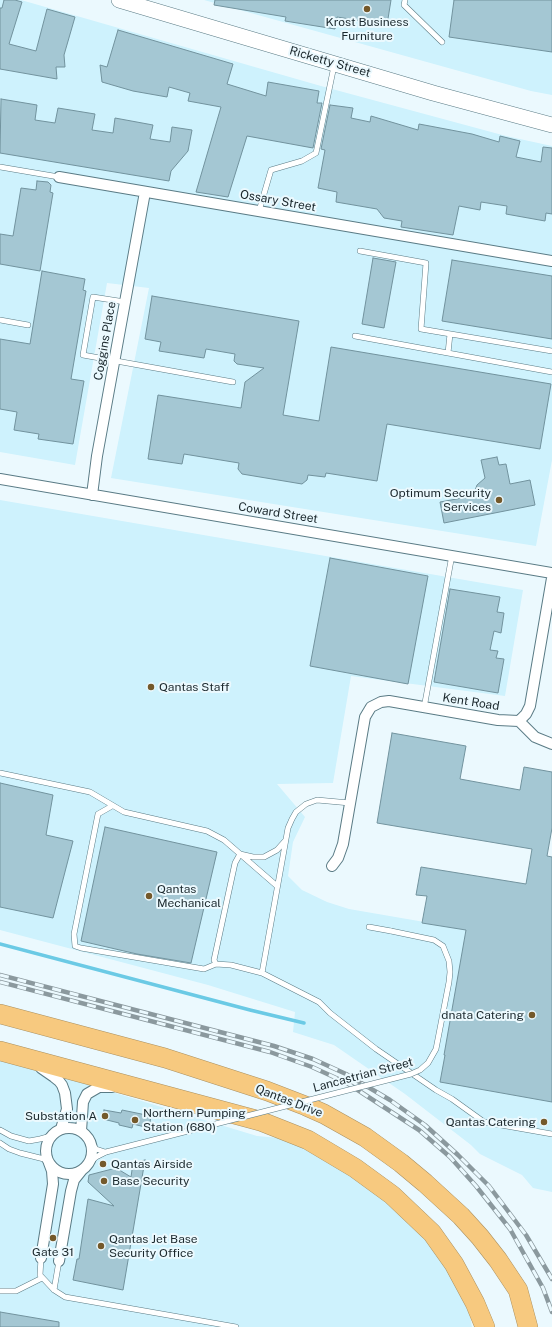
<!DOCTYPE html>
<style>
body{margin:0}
canvas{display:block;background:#ebf9fe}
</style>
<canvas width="552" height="1327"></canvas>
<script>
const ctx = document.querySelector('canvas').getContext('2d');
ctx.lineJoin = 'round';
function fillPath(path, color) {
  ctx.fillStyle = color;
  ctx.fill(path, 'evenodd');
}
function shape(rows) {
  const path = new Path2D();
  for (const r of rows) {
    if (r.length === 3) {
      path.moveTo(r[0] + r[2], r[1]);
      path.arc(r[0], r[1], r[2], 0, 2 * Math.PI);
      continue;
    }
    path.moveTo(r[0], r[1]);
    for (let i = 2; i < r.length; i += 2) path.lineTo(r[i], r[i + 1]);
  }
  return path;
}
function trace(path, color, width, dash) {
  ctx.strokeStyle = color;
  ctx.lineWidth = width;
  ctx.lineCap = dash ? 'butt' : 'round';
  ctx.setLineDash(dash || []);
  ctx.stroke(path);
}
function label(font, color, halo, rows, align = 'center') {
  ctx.font = font + ' "Public Sans",sans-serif';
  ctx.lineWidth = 4;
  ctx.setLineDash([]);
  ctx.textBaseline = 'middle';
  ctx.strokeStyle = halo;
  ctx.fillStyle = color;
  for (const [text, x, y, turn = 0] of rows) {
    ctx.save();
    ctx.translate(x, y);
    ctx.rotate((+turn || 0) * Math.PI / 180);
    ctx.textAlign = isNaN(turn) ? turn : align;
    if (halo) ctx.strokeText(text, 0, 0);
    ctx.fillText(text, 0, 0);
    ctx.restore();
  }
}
fillPath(shape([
 [0,0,21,0,321,86,506,136,552,146,552,460,536,546,111,478,149,288,107,283,75,465,0,452],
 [204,0,552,0,552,95,531,91],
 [0,500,523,590,505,696,351,676,333,783,277,784,305,817,293,842,288,876,302,890,327,902,349,909,552,944,552,1192,533,1188,522,1175,480,1154,471,1145,405,1094,334,1045,293,1032,295,1012,208,985,0,930],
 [0,1058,257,1136,280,1138,293,1142,347,1174,385,1200,424,1237,446,1268,470,1315,472,1327,0,1327]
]), '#cef2fd');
trace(shape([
 [0,944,250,1010,304,1023]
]), '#6bcae5', 3.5);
const building = shape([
 [4,0,15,0,22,2,9,44,36,51,47,9,75,17,64,55,65,67,56,67,57,79,0,69,0,8,2,8,4,0],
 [215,0,391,0,387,25,337,17,335,29,285,21,286,17,214,5,215,0],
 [454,0,552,0,552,52,449,37,454,0],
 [118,30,233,64,227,84,266,96,268,82,319,91,317,103,322,103,313,148,247,136,228,197,196,192,221,107,188,101,190,93,169,87,167,97,133,91,102,82,100,65,107,67,118,30],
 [1,99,37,105,35,120,55,123,58,108,95,114,92,130,113,133,115,118,153,125,150,139,170,142,172,127,192,130,188,151,171,171,169,181,0,153,1,99],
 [330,105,353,108,351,118,370,122,371,116,418,130,419,124,472,134,499,142,500,136,520,141,516,157,541,162,543,147,552,148,552,214,546,213,545,221,506,214,507,206,481,202,480,210,459,206,453,235,401,227,402,221,384,218,377,209,336,202,337,192,318,188,325,150,321,149,330,105],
 [37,181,48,182,51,185,50,192,53,193,40,271,0,264,0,234,13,236,21,188,36,190,37,181],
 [373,258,396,262,384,328,362,324,373,258],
 [452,260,552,276,552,339,442,321,452,260],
 [42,271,85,279,83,290,86,291,71,379,84,381,73,444,38,439,39,434,14,430,17,412,0,409,0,339,30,344,42,271],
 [152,296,299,321,283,415,319,421,331,347,551,384,540,449,387,424,377,481,326,473,325,477,308,475,307,480,302,484,242,474,238,469,239,463,184,454,182,464,148,459,158,395,241,408,245,382,264,368,237,364,234,361,235,354,206,349,204,358,159,351,161,342,145,339,152,296],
 [497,457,499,465,506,464,510,484,530,480,535,505,444,523,440,502,473,496,477,485,485,478,481,460,497,457],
 [330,558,428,576,408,684,310,666,330,558],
 [450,589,500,597,497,612,504,613,501,633,494,631,490,650,498,651,496,658,504,659,498,693,434,682,450,589],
 [392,733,466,746,460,779,520,790,524,767,552,772,552,828,547,856,552,857,552,1102,440,1082,445,1055,444,1055,466,930,422,923,427,896,416,895,421,867,526,884,532,849,377,823,392,733],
 [0,783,53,795,46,835,73,841,53,918,0,907,0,783],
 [105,827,217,852,191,963,137,954,81,941,105,827],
 [104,1110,121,1113,122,1110,151,1116,149,1128,133,1124,132,1128,119,1125,119,1123,103,1119,104,1110],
 [145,1160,123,1290,73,1280,77,1259,79,1259,88,1199,114,1206,88,1182,89,1175,116,1168,131,1177,133,1163,145,1160],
 [0,1312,59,1322,59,1327,0,1327,0,1312]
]);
fillPath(building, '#a4c7d3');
trace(building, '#72939e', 1);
const lane = shape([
 [405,0,404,5,442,42],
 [0,167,59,177],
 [259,211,271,170,302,161,316,153,334,66],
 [360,251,426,263,421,329,552,351],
 [125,302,93,297,83,355,233,382],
 [0,320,28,325],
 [355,336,552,372],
 [448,353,450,334],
 [424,708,452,555],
 [0,773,90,792,124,812,207,831,224,840,277,886],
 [350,803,317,800,306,804,296,812,292,819,288,828,262,973,319,1002,330,1013,376,1049,436,1090,452,1099,484,1122,552,1134],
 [112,806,98,814,74,934,75,946,81,948,204,969,216,964],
 [369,927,391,931],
 [262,973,231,965,216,964,214,960,235,863,240,854,253,857,264,857,277,850,285,841],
 [0,1130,11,1136,29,1141,40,1139,51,1136],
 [90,1142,96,1149,105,1152],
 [0,1143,9,1149,20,1153,48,1160],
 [88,1164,96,1157,106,1152],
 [41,1258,40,1275,54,1290,65,1297,236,1327],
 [54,1290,59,1261],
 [0,1291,16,1291,42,1278]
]);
const street = shape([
 [59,177,552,261],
 [0,479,552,573],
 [92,495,97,456,145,192],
 [519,721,535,737,552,744],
 [332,866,338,858,343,844,365,717,371,707,381,702,389,701,498,720,519,721,526,714,530,706,552,578],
 [41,1068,54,1077,59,1081,62,1085,65,1093,67,1109,61,1129],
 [69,1151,23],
 [81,1131,83,1102,87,1094,99,1087,112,1087],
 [41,1258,53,1184,52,1171,49,1163],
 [59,1261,71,1191,74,1180,82,1170]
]);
const secondary = shape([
 [119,0,433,93,552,125]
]);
const highway = shape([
 [0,1014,165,1058,267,1091,306,1106,324,1114,365,1137,401,1163,425,1183,461,1216,480,1237,498,1260,518,1290,528,1327],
 [0,1051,260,1121,308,1140,355,1168,392,1195,432,1233,454,1264,475,1303,485,1327]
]);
trace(lane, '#5a7b85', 6);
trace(street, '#5a7b85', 12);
trace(secondary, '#5a7b85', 16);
trace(highway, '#aa9162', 20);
trace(lane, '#fff', 5);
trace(street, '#fff', 10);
trace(secondary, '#fff', 15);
trace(highway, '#f7c97f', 19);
const rail = shape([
 [0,975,274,1046,313,1059,346,1074,390,1100,425,1125,458,1155,489,1186,526,1235,552,1279],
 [0,982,270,1052,312,1067,347,1083,419,1130,450,1157,476,1186,510,1229,543,1288,552,1312]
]);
trace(rail, '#8b999e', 4.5);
trace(rail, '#ebf9fe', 3, [9]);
const laneBridge = shape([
 [106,1152,411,1074,420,1070,428,1063,436,1049,449,982,450,972,449,961,443,946,434,940,391,931]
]);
trace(laneBridge, '#5a7b85', 6, []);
trace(laneBridge, '#fff', 5);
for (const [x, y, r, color] of [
 [367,9,4,"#74592b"],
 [499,500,4,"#74592b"],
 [151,687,4,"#74592b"],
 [149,896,4,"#74592b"],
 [532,1015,4,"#74592b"],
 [105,1116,4,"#74592b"],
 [135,1120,4,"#74592b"],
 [544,1122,4,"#74592b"],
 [103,1164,4,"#74592b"],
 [104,1181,4,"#74592b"],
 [53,1238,4,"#74592b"],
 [101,1246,4,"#74592b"]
]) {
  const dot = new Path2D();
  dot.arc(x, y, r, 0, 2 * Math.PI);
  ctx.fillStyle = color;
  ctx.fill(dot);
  trace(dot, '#ebf9fe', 1.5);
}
label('12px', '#1b282d', '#ebf9fe', [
 ["Krost Business",367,22,"center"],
 ["Furniture",367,36,"center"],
 ["Optimum Security",491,493,"right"],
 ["Services",491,507,"right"],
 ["Qantas Staff",159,687],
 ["Qantas",157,889],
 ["Mechanical",157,903],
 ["dnata Catering",524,1015,"right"],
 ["Northern Pumping",143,1113],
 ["Station (680)",143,1127],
 ["Substation A",97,1116,"right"],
 ["Qantas Catering",536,1122,"right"],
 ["Qantas Airside",111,1164],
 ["Base Security",112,1181],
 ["Qantas Jet Base",109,1239],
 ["Security Office",109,1253],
 ["Gate 31",53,1252,"center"]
], 'left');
label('12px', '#1b282d', '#ebf9fe', [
 ["Ricketty Street",330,62,16],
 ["Ossary Street",278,201,10],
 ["Coggins Place",105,341,-80],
 ["Coward Street",278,513,9],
 ["Kent Road",471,702,9],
 ["Lancastrian Street",363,1075,-15],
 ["Qantas Drive",289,1101,21]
]);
</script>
